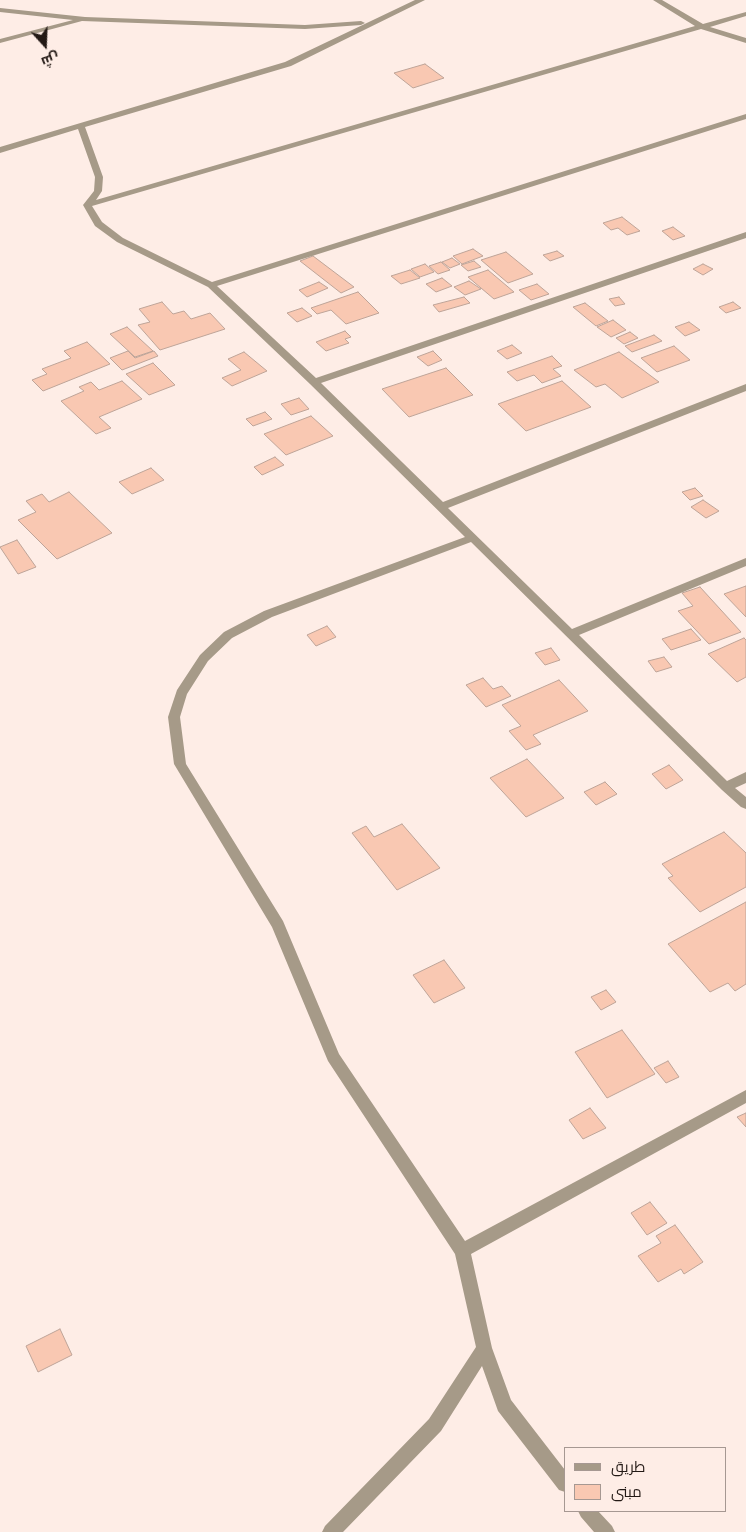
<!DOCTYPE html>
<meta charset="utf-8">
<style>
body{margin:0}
#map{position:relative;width:746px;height:1532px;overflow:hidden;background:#feede6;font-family:Spectral,Cairo,serif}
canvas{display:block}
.legend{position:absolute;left:564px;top:1447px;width:162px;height:65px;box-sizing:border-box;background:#feede6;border:1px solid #a69892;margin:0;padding:6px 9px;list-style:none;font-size:15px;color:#231915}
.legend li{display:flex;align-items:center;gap:10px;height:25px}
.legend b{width:25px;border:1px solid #a69892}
.north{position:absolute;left:20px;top:20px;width:50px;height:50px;-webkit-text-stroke:4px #feede6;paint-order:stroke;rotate:160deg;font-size:14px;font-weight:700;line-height:20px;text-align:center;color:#231915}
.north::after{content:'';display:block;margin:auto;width:18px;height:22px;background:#231915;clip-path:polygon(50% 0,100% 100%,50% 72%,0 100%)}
</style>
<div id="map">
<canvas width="746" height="1532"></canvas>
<ul class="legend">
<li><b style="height:6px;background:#a69a88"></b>طريق</li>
<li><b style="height:14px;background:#f9c8b2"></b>مبنى</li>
</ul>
<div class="north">ش</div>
</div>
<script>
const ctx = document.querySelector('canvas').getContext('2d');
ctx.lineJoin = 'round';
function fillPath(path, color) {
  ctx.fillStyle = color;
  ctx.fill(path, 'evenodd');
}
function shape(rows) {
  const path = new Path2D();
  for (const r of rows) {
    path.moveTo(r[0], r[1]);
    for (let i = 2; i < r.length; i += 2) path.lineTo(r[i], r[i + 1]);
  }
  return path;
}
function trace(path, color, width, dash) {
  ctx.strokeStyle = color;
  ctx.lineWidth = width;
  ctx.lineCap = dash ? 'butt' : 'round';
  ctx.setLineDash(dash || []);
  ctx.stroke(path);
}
const building = shape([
 [425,64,444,78,413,88,394,73,425,64],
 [622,217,640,231,627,235,618,228,611,230,603,223,622,217],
 [673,227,685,236,673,240,662,231,673,227],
 [473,249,483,256,462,264,453,256,473,249],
 [557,251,564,256,550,261,543,255,557,251],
 [506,252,533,274,508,283,481,260,506,252],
 [313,256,354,287,341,293,300,261,313,256],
 [452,258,460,264,450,268,442,262,452,258],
 [474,261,481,267,468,271,461,265,474,261],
 [441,262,450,270,438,274,429,266,441,262],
 [425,264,434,272,420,277,411,269,425,264],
 [703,264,713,269,703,275,693,269,703,264],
 [410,270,420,278,401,284,391,276,410,270],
 [488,270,514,292,494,299,468,277,488,270],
 [442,278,452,286,436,292,426,284,442,278],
 [469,281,481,289,465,295,454,287,469,281],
 [319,282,328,288,307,297,299,290,319,282],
 [537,284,549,294,531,300,519,290,537,284],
 [358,292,379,313,346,324,331,310,317,314,311,308,358,292],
 [464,297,470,303,439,312,433,305,464,297],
 [619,297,625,304,615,306,609,299,619,297],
 [162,302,173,314,184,311,191,319,210,313,225,329,160,350,138,325,150,322,139,309,162,302],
 [733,302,741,308,726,313,719,307,733,302],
 [585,303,608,321,596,326,573,307,585,303],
 [302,308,312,316,297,322,287,313,302,308],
 [613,320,626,330,611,337,597,327,613,320],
 [689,322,700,330,685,336,675,327,689,322],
 [127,327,153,351,135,357,110,334,127,327],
 [345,331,351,337,345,339,349,343,326,351,316,342,345,331],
 [630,332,638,338,624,344,616,338,630,332],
 [654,335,662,341,632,352,625,346,654,335],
 [87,342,110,364,43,391,32,380,47,374,42,369,71,358,64,351,87,342],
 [512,345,522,353,507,359,497,351,512,345],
 [674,346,690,360,657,372,641,358,674,346],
 [128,351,135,358,154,351,158,356,122,370,110,358,128,351],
 [433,351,442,360,428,366,417,357,433,351],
 [244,352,267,371,232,386,222,378,241,370,228,359,244,352],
 [619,352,659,382,622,398,605,384,596,387,574,370,619,352],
 [552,356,562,366,553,369,561,376,542,383,534,375,517,381,507,372,552,356],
 [153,363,175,385,149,395,126,374,153,363],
 [446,368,473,395,409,417,382,389,446,368],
 [122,381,142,399,99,417,111,428,96,434,61,401,84,391,79,387,91,382,99,390,122,381],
 [562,381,591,407,526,431,498,404,562,381],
 [299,398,309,409,291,415,281,404,299,398],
 [265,412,272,419,253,426,246,419,265,412],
 [311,416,333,436,286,455,264,434,311,416],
 [275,457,284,465,262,475,254,467,275,457],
 [151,468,164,480,132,494,119,482,151,468],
 [695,488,703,496,690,500,682,492,695,488],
 [69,492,112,533,57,559,18,520,36,512,26,501,42,494,49,502,69,492],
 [703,500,719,511,706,518,691,507,703,500],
 [17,540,36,567,18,574,0,547,17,540],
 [746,586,746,617,724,594,746,586],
 [700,587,741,632,709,644,678,611,693,606,682,593,700,587],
 [327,626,336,637,316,646,307,635,327,626],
 [691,629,701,640,671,650,662,639,691,629],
 [744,638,746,640,746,677,737,682,708,654,744,638],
 [551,648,560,660,545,665,535,653,551,648],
 [664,657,672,667,656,672,648,661,664,657],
 [483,678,493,689,502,686,511,696,486,707,466,685,483,678],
 [559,680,588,711,533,735,541,744,526,750,509,731,521,726,502,705,559,680],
 [527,759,564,798,526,817,490,778,527,759],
 [669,765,683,780,666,789,652,774,669,765],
 [605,782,617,794,596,805,584,792,605,782],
 [402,824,440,868,397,890,352,833,366,826,374,837,402,824],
 [724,832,746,853,746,887,700,912,668,878,673,876,662,864,724,832],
 [746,902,746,984,735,991,728,983,710,992,668,944,746,902],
 [444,960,465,988,434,1003,413,975,444,960],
 [606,990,616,1002,601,1010,591,997,606,990],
 [622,1030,655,1074,607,1098,575,1052,622,1030],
 [668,1061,679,1077,666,1083,654,1068,668,1061],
 [590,1108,606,1128,583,1139,569,1120,590,1108],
 [746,1113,746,1127,737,1117,746,1113],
 [650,1202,667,1223,647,1235,631,1213,650,1202],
 [675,1225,703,1262,684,1274,681,1269,658,1282,638,1256,661,1243,656,1236,675,1225],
 [60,1329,72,1355,38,1372,26,1346,60,1329]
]);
fillPath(building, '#f9c8b2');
trace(building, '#bea498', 1);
fillPath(shape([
 [415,0,425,0,291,66,85,127,103,177,102,191,96,200,695,26,653,0,662,0,703,24,746,12,746,16,710,27,746,38,746,43,701,29,92,206,102,222,123,238,212,282,746,114,746,119,217,286,316,378,746,232,746,238,321,383,443,502,746,384,746,391,448,508,572,629,746,558,746,566,579,635,727,781,746,772,746,783,735,788,746,797,746,809,741,807,722,790,471,542,272,617,232,638,208,661,187,694,180,717,186,764,283,921,339,1054,465,1241,746,1090,746,1103,471,1254,492,1348,511,1400,565,1470,565,1492,559,1490,498,1411,482,1366,441,1431,343,1532,322,1532,325,1526,429,1419,476,1347,455,1254,328,1061,272,927,174,764,168,717,177,690,200,655,224,632,264,611,465,537,310,384,208,287,117,242,95,226,83,205,94,191,95,177,78,129,0,153,0,147,285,62,415,0],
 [0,8,85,17,305,25,361,21,365,23,361,25,305,29,82,21,0,43,0,39,73,20,0,12,0,8],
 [578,1511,598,1511,612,1526,615,1532,594,1532,581,1517,578,1511]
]), '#a69a88');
</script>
